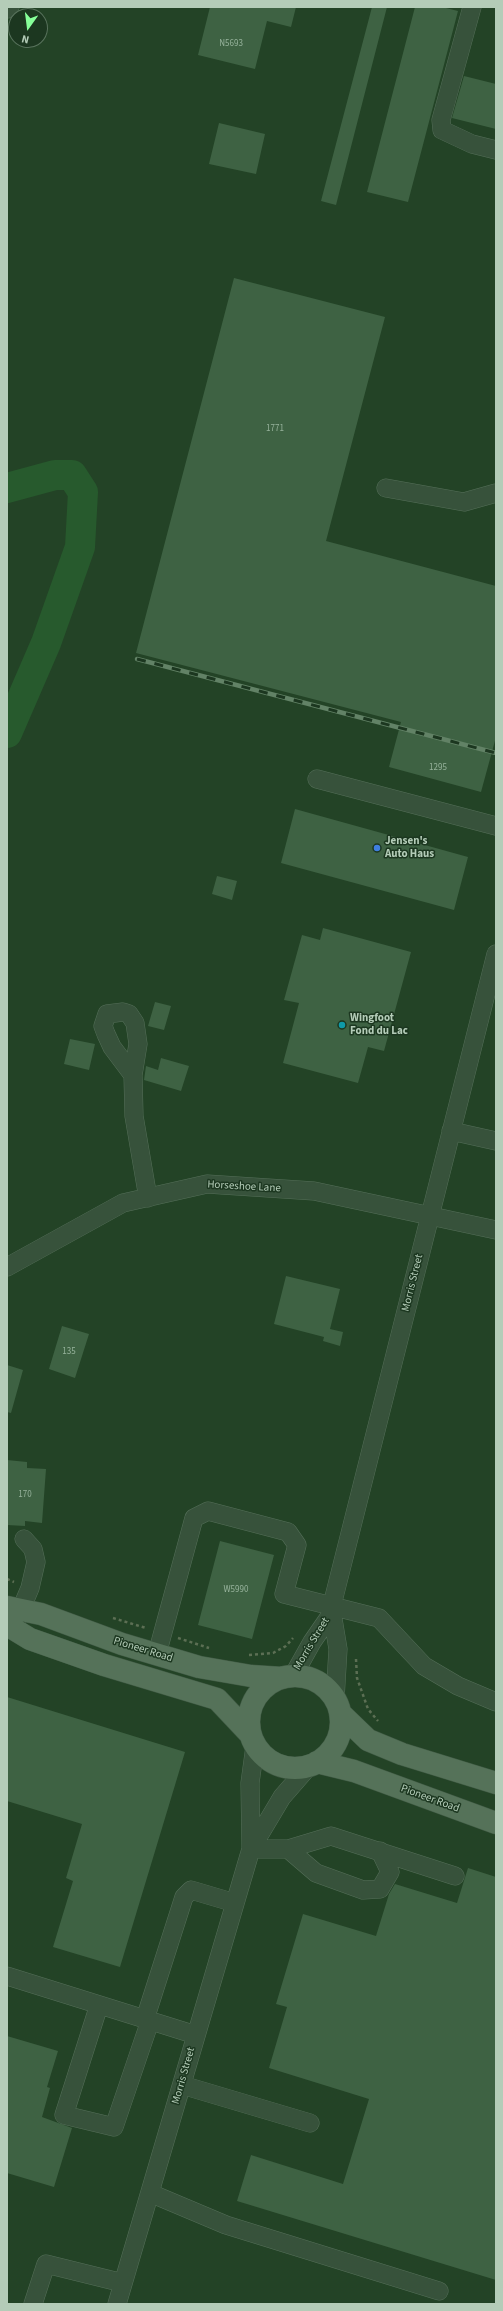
<!DOCTYPE html>
<style>
body{margin:0}
#map{position:relative;width:503px;height:2311px;overflow:hidden;background:#234326;font-family:"Source Sans 3",sans-serif}
canvas{display:block}
.frame{position:absolute;inset:0;border:8px solid #b4ccb8;pointer-events:none}
.north{position:absolute;left:8px;top:8px;width:40px;height:40px;box-sizing:border-box;background:#1c3720;border:1px solid #59735d;border-radius:50%;rotate:194deg;font-size:11px;font-weight:700;line-height:16px;text-align:center;color:#b4ccb8}
.north::after{content:'';display:block;margin:auto;width:14px;height:18px;background:#86ff99;clip-path:polygon(50% 0,100% 100%,50% 72%,0 100%)}
</style>
<div id="map">
<canvas width="503" height="2311"></canvas>
<div class="frame"></div>
<div class="north">N</div>
</div>
<script>
const ctx = document.querySelector('canvas').getContext('2d');
ctx.lineJoin = 'round';
function shape(rows) {
  const path = new Path2D();
  for (const r of rows) {
    if (r.length === 3) {
      path.moveTo(r[0] + r[2], r[1]);
      path.arc(r[0], r[1], r[2], 0, 2 * Math.PI);
      continue;
    }
    path.moveTo(r[0], r[1]);
    for (let i = 2; i < r.length; i += 2) path.lineTo(r[i], r[i + 1]);
  }
  return path;
}
function trace(path, color, width, dash) {
  ctx.strokeStyle = color;
  ctx.lineWidth = width;
  ctx.lineCap = dash ? 'butt' : 'round';
  ctx.setLineDash(dash || []);
  ctx.stroke(path);
}
function fillPath(path, color) {
  ctx.fillStyle = color;
  ctx.fill(path, 'evenodd');
}
function label(font, color, halo, rows, align = 'center') {
  ctx.font = font + ' "Source Sans 3",sans-serif';
  ctx.lineWidth = 3;
  ctx.setLineDash([]);
  ctx.textBaseline = 'middle';
  ctx.strokeStyle = halo;
  ctx.fillStyle = color;
  for (const [text, x, y, turn = 0] of rows) {
    ctx.save();
    ctx.translate(x, y);
    ctx.rotate((+turn || 0) * Math.PI / 180);
    ctx.textAlign = isNaN(turn) ? turn : align;
    if (halo) ctx.strokeText(text, 0, 0);
    ctx.fillText(text, 0, 0);
    ctx.restore();
  }
}
trace(shape([
 [7,488,55,475,72,475,83,492,80,547,46,643,7,733]
]), '#275a2d', 30);
fillPath(shape([
 [210,7,296,7,291,27,267,21,255,69,198,55],
 [372,7,387,7,336,205,321,201],
 [415,7,442,7,458,11,408,202,367,192],
 [464,76,496,84,496,129,452,118],
 [219,123,265,134,256,174,209,164],
 [234,278,385,317,326,541,496,586,496,737,481,792,389,767,401,722,136,653],
 [295,809,468,857,454,910,281,863],
 [217,876,237,881,232,900,212,894],
 [323,928,411,952,384,1051,368,1047,358,1083,283,1063,299,1003,284,1000,302,935,320,940],
 [155,1002,171,1006,164,1030,148,1026],
 [70,1039,95,1044,89,1070,64,1064],
 [161,1058,189,1066,181,1091,144,1080,146,1066,158,1070],
 [286,1276,340,1289,330,1329,343,1332,340,1346,323,1341,324,1337,274,1324],
 [62,1326,89,1334,75,1378,49,1369],
 [7,1365,23,1370,11,1413,7,1412],
 [7,1460,27,1462,27,1468,46,1469,42,1523,25,1521,25,1526,7,1525],
 [220,1541,274,1555,252,1639,198,1625],
 [7,1697,185,1752,120,1967,53,1947,73,1881,66,1878,82,1824,7,1801],
 [468,1868,496,1877,496,2280,237,2201,251,2155,343,2184,369,2099,269,2068,287,2007,276,2004,303,1914,376,1936,389,1894,395,1884,457,1903],
 [7,2036,58,2051,47,2087,50,2088,42,2117,72,2128,54,2187,7,2173]
]), '#3e6243');
const minor = shape([
 [472,7,441,120,442,130,472,144,496,150],
 [7,9,10,7],
 [386,488,464,502,496,493],
 [317,779,496,826],
 [133,1075,138,1044,135,1023,129,1014,123,1012,107,1014,103,1026,106,1034,112,1047,133,1075,134,1116,148,1198],
 [451,1131,496,1141],
 [7,1267,123,1203,207,1184,314,1191,496,1230],
 [16,1621,30,1588,36,1562,33,1549,24,1539],
 [157,1654,194,1518,208,1511,288,1532,297,1545,284,1594,379,1618,424,1666,458,1686,496,1702],
 [293,1676,312,1642,332,1613],
 [335,1700,338,1649,332,1613,332,1605,496,954],
 [251,1848,250,1783,255,1746],
 [251,1849,288,1849,316,1873,363,1890,380,1889,390,1872,380,1851],
 [288,1849,331,1836,455,1876],
 [7,1976,196,2035],
 [99,2005,64,2115,114,2127,150,2021],
 [145,2019,184,1897,191,1890,235,1903],
 [182,2085,310,2123],
 [150,2193,226,2225,439,2291],
 [33,2304,46,2264,123,2283],
 [117,2304,251,1849,282,1797,309,1766]
]);
const major = shape([
 [7,1607,41,1614,122,1644,199,1667,251,1676,282,1678],
 [7,1625,30,1639,104,1665,217,1699,250,1734],
 [295,1722,46],
 [340,1713,368,1740,402,1754,496,1783],
 [317,1762,354,1771,496,1823]
]);
trace(minor, '#556f59', 19);
trace(major, '#415b45', 23);
trace(shape([
 [7,1579,14,1582],
 [113,1618,146,1628],
 [178,1638,209,1648],
 [249,1655,273,1653,286,1646,293,1638],
 [356,1659,357,1678,368,1709,378,1721]
]), '#5c6f54', 2.5, [3, 3]);
trace(minor, '#37523b', 18);
trace(major, '#557259', 22);
const rail = shape([
 [137,659,496,753]
]);
trace(rail, '#628266', 4.5);
trace(rail, '#1c3720', 3, [9]);
for (const [x, y, r, color] of [
 [377,848,4,"#3f7fe0"],
 [342,1025,4,"#0f9aa8"]
]) {
  const dot = new Path2D();
  dot.arc(x, y, r, 0, 2 * Math.PI);
  ctx.fillStyle = color;
  ctx.fill(dot);
  trace(dot, '#1c3720', 1.5);
}
label('9px', '#96b29b', null, [
 ["N5693",231,44],
 ["1771",275,429],
 ["1295",438,768],
 ["135",69,1352],
 ["170",25,1495],
 ["W5990",236,1590]
]);
label('bold 11px', '#b4ccb8', '#1c3720', [
 ["Jensen's",385,842],
 ["Auto Haus",385,855],
 ["Wingfoot",350,1019],
 ["Fond du Lac",350,1032]
], 'left');
label('11px', '#b4ccb8', '#1c3720', [
 ["Horseshoe Lane",244,1187,3],
 ["Morris Street",413,1283,-76],
 ["Morris Street",312,1644,-59],
 ["Pioneer Road",143,1650,17],
 ["Pioneer Road",430,1799,20],
 ["Morris Street",184,2076,-74]
]);
</script>
